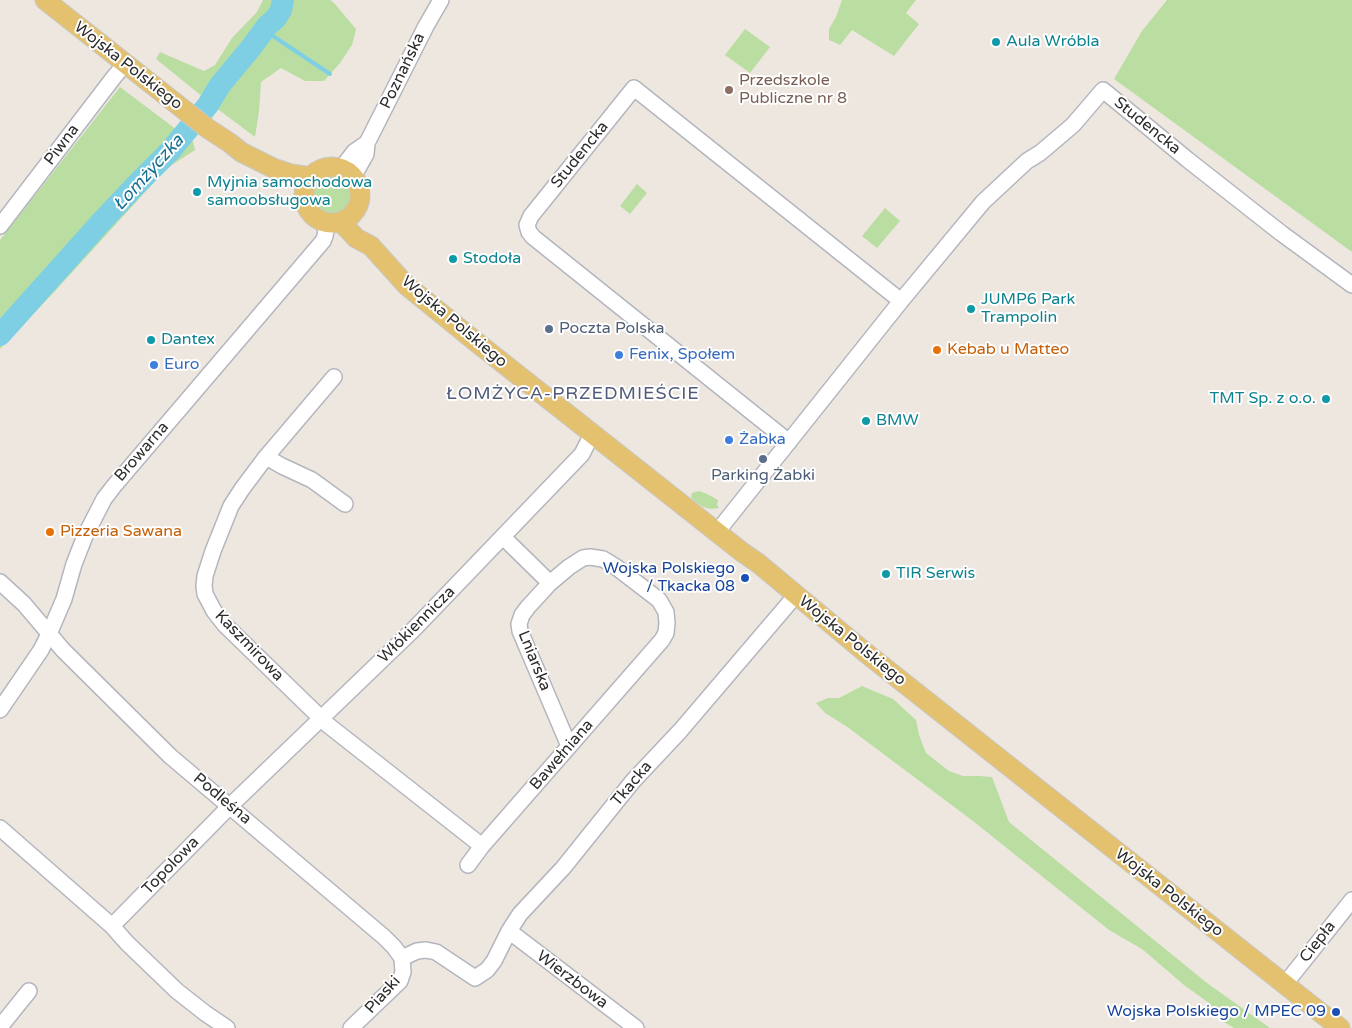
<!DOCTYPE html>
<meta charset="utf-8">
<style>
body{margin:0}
canvas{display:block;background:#ede7e0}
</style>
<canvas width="1352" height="1028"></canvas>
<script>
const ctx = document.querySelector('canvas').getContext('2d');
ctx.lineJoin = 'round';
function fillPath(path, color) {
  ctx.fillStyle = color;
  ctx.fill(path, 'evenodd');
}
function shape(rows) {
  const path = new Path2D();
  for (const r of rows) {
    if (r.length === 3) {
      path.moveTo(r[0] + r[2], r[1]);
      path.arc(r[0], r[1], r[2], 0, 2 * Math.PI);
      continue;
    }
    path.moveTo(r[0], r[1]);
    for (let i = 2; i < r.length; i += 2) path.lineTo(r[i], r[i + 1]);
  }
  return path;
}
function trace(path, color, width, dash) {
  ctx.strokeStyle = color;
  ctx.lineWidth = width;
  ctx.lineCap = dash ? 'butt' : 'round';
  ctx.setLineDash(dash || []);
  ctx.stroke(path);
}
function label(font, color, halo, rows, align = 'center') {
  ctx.font = font + ' "Varela Round",sans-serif';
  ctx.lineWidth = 4;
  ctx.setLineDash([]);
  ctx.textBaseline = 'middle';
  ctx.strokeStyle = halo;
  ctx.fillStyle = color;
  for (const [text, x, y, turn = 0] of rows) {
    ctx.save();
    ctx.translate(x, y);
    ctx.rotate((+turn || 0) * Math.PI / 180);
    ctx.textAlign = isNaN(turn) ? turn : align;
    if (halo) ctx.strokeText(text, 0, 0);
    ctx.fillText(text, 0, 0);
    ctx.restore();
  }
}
fillPath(shape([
 [263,0,330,0,334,3,356,29,352,45,340,63,324,81,305,81,281,68,261,82,259,111,255,137,219,110,156,59,160,52,204,71,215,65,232,38,257,12],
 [842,0,916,0,906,13,919,24,894,56,852,30,840,45,829,40,829,29,836,17],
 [1167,0,1352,0,1352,252,1114,79,1142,31],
 [745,29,770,47,750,73,725,55],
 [120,87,193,142,195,150,167,168,56,290,0,349,0,240],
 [332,196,19],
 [637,184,647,193,630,214,620,206],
 [885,208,900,221,877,248,862,236],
 [699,491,707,494,718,500,717,505,719,508,711,509,703,507,693,500,691,497,692,493],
 [862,686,893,699,916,720,919,735,926,753,949,771,963,776,979,776,992,777,1009,822,1207,983,1270,1028,1234,1028,1224,1022,1209,1003,1184,985,1142,949,1109,930,973,821,846,726,825,713,816,703,828,698,839,698]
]), '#badda2');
trace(shape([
 [264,30,330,74]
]), '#7ecfe4', 4);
trace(shape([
 [0,335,102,221,138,183,170,151,208,105,220,85,250,49,267,26,276,18,281,10,283,0]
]), '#7ecfe4', 22);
const minor = shape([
 [341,169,354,152,367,143],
 [353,177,366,154,367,143,426,26,441,0],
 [0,226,114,77,125,64],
 [334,377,266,457,242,489,231,506,213,551,205,576,204,586,205,594,214,611,225,625,328,725,482,846,662,640,666,633,667,623,666,612,659,600,616,567,603,559,590,557,583,558,569,567,550,583,528,607,522,615,519,624,520,631,569,746],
 [789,442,533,237,529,232,527,225,531,216,634,88,901,301],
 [266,457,282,466,312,480,345,504],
 [717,532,901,301,983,202,1027,161,1040,153,1073,125,1103,90,1188,160,1281,233,1352,285],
 [503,537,550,583],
 [0,582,24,604,63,650,170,756,384,937,394,947,402,958,403,972,400,981,351,1028],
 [0,710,41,650,49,634,64,599,74,564,85,536,104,499,114,486,323,241,325,236,327,223],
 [0,828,112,926,127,943,177,991,205,1013,227,1028],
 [468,865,482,846],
 [112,926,230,806,414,629,582,454,592,434],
 [509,931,636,1028],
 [402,958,417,951,426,950,436,952,475,978,487,970,494,961,509,931,520,914,563,868,633,781,680,731,796,595],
 [1285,984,1352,900],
 [0,1027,29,991]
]);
const major = shape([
 [45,0,207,128,230,143,241,152,273,168,291,174,312,177],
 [332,195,28],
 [341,222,356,238,371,246,406,285,475,341,742,552,758,563,866,653,1340,1028]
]);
trace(minor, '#b4b6be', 18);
trace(major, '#c8c8c8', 21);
trace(minor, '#fff', 15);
trace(major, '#e4c16e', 19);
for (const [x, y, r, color] of [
 [996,42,5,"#0f9aa8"],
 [729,90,5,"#8d6e63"],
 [197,192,5,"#0f9aa8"],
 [453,259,5,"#0f9aa8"],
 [971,309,5,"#0f9aa8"],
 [549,329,5,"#5c6f8a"],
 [151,340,5,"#0f9aa8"],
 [937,350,5,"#e8710a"],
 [619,355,5,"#3f7fe0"],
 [154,365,5,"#3f7fe0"],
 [1326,399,5,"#0f9aa8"],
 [866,421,5,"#0f9aa8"],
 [729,440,5,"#3f7fe0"],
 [763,459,5,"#5c6f8a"],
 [50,532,5,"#e8710a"],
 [886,574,5,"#0f9aa8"],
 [745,578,5,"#1a4fb4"],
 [1336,1012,5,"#1a4fb4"]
]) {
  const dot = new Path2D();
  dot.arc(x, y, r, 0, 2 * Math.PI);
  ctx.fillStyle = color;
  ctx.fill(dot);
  trace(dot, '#fff', 2);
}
label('16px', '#0d838f', '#fff', [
 ["Aula Wróbla",1006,42],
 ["Myjnia samochodowa",207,183],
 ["samoobsługowa",207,201],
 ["Stodoła",463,259],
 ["JUMP6 Park",981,300],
 ["Trampolin",981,318],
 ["Dantex",161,340],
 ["TMT Sp. z o.o.",1316,399,"right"],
 ["BMW",876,421],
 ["TIR Serwis",896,574]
], 'left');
label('16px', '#2c2c2c', '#fff', [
 ["Wojska Polskiego",128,66,38],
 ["Poznańska",403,71,-64],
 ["Studencka",1147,126,39],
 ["Piwna",62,145,-53],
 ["Studencka",580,155,-51],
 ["Wojska Polskiego",454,322,40],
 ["Browarna",142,452,-49],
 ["Włókiennicza",417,625,-45],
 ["Wojska Polskiego",852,641,39],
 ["Kaszmirowa",249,646,46],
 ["Lniarska",534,661,68],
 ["Bawełniana",562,755,-49],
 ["Tkacka",632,784,-50],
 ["Podleśna",222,799,40],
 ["Topolowa",171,866,-46],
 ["Wojska Polskiego",1169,893,38],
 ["Ciepła",1318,942,-52],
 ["Wierzbowa",572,980,37],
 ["Piaski",383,995,-48]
]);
label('16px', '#785e54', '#fff', [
 ["Przedszkole",739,81],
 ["Publiczne nr 8",739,99]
], 'left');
label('16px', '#4e5e75', '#fff', [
 ["Poczta Polska",559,329],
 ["Parking Żabki",763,476,"center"]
], 'left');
label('16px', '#c56008', '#fff', [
 ["Kebab u Matteo",947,350],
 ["Pizzeria Sawana",60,532]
], 'left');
label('16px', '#366cbe', '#fff', [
 ["Fenix, Społem",629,355],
 ["Euro",164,365],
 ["Żabka",739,440]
], 'left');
label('16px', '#164399', '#fff', [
 ["Wojska Polskiego",735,569],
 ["/ Tkacka 08",735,587],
 ["Wojska Polskiego / MPEC 09",1326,1012]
], 'right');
label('italic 18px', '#1b7192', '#fff', [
 ["Łomżyczka",149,173,-48]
]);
ctx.letterSpacing = '1px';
label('18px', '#515b79', '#fff', [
 ["ŁOMŻYCA-PRZEDMIEŚCIE",573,394]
]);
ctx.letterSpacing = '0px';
</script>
